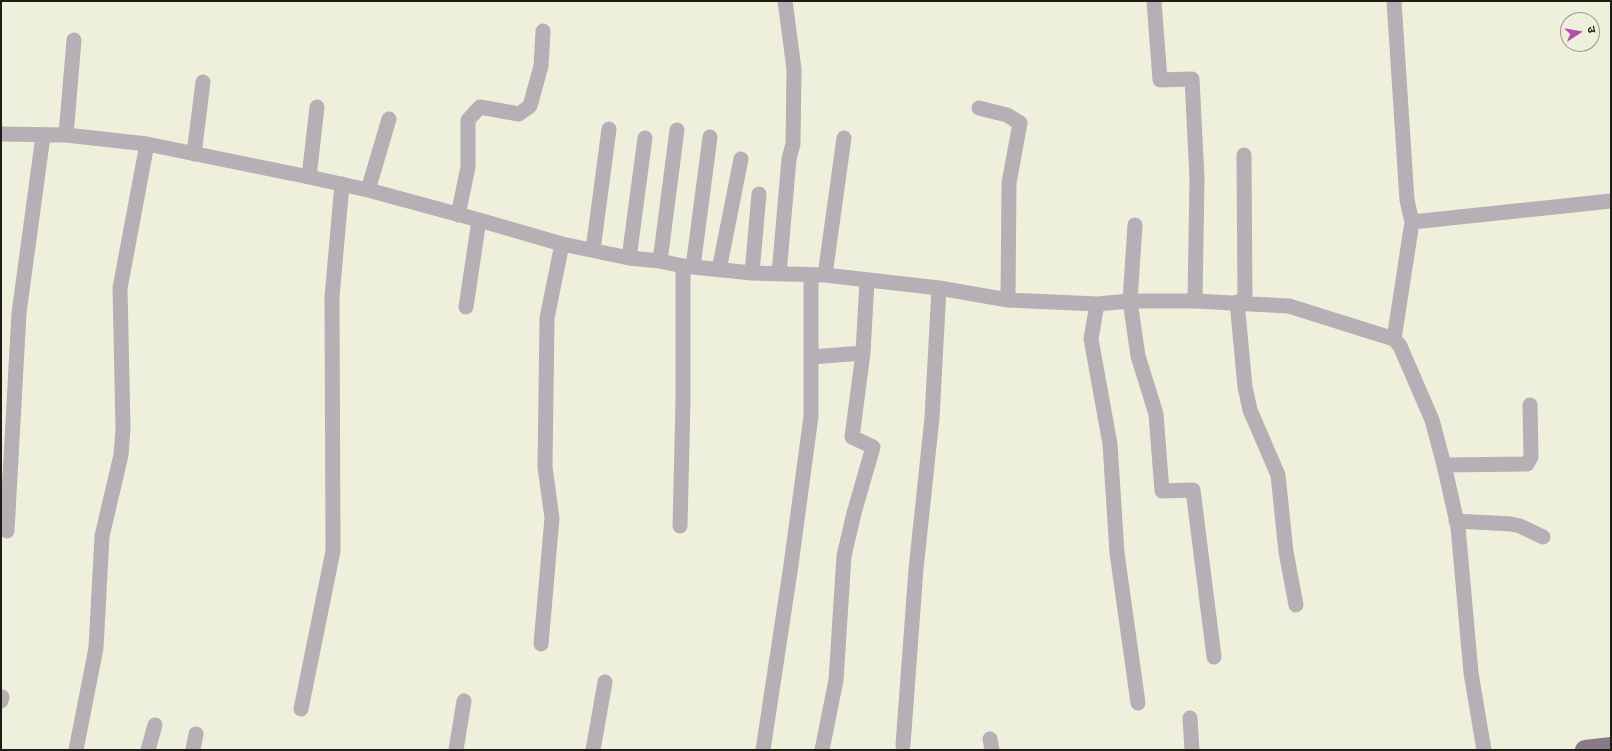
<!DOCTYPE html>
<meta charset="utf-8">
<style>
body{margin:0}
#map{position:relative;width:1612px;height:751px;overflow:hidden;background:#eff0db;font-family:"Fira Sans Condensed","Noto Sans Devanagari",sans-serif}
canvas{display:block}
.frame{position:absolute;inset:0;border:2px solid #1d1e16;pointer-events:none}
.north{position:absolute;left:1560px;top:12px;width:40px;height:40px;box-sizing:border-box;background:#eff0db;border:1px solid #9b9c8c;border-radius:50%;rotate:78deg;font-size:11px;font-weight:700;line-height:16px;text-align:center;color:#1d1e16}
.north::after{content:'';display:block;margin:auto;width:14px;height:18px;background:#b44cae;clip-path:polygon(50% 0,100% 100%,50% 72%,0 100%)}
</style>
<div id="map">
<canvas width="1612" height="751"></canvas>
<div class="frame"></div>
<div class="north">उ</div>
</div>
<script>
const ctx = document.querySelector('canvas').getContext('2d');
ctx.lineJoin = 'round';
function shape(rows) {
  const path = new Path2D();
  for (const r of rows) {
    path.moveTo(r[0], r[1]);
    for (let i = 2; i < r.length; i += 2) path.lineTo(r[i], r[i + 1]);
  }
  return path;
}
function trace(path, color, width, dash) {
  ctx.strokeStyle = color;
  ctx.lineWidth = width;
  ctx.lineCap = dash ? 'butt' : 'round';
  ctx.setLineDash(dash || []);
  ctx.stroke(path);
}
trace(shape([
 [1154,1,1160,80,1192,79,1197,178,1195,301],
 [1394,1,1407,200,1412,222,1394,339],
 [979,108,1007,115,1020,123,1009,183,1008,300],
 [1,134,66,135,147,144,309,177,368,190,479,220,562,244,629,258,660,261,683,266,752,273,825,275,939,288,1008,300,1097,304,1130,301,1195,301,1289,306,1394,339,1400,346,1432,420,1444,465,1458,527,1471,673,1484,750],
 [66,135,74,40],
 [194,154,203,82],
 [1244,155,1245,303],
 [309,177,317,107],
 [368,190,389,119],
 [458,215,468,167,468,120,480,107,519,114,530,106,541,66,543,31],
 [1412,222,1611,201],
 [1135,225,1130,301,1138,356,1156,414,1162,491,1193,490,1214,657],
 [593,250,609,129],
 [629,258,645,138],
 [660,261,677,130],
 [693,267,710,137],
 [719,270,741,159],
 [752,273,759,194],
 [779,274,789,159,793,144,794,69,785,1],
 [825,275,844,138],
 [1237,302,1245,387,1250,410,1278,475,1286,552,1296,605],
 [1097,304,1091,339,1110,444,1117,553,1138,703],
 [466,307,479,220],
 [811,357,863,353],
 [1444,465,1527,464,1531,457,1530,405],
 [1456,521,1511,524,1520,526,1543,537],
 [680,526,683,400,683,266],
 [7,531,19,313,43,136],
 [541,644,552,518,545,467,547,318,562,244],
 [1,701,2,697],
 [301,709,333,551,332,297,342,184],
 [1190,718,1192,750],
 [990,739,992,750],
 [903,745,916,569,932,418,939,288],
 [76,750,96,648,102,536,121,455,123,429,120,288,147,144],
 [148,750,155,725],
 [193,750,196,734],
 [456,750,464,701],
 [593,750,605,682],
 [763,750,791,565,811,416,811,276],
 [822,750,836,680,844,556,854,513,873,447,852,437,863,353,867,280]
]), '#b6afb6', 15);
trace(shape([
 [1585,750,1611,747]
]), '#887a86', 20);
</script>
